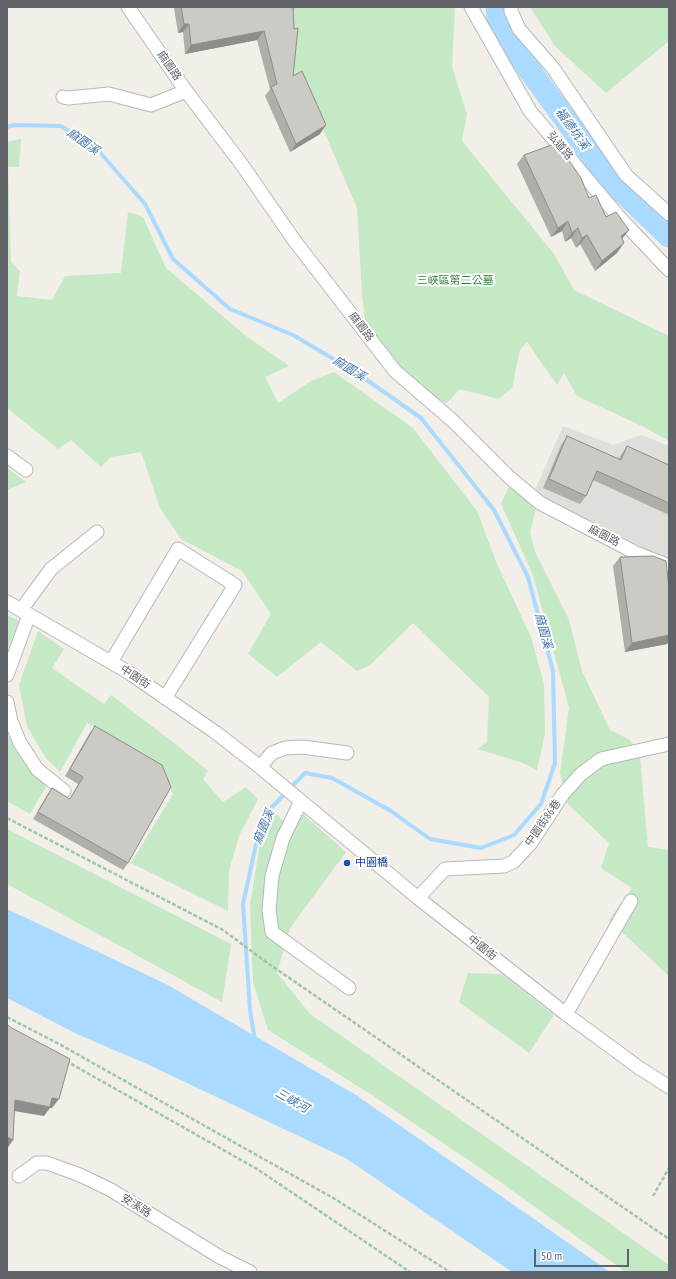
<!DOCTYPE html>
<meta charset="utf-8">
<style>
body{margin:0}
#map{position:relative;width:676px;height:1279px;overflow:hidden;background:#f1efe8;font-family:"PT Sans Narrow",sans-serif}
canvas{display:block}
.frame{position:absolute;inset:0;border:8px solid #5f6368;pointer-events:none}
.scale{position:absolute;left:534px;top:1249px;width:95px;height:18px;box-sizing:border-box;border:2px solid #5f6368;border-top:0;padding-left:5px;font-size:12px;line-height:14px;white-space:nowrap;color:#5f6368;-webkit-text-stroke:3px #fff;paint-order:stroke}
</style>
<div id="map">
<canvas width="676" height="1279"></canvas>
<div class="frame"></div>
<div class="scale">50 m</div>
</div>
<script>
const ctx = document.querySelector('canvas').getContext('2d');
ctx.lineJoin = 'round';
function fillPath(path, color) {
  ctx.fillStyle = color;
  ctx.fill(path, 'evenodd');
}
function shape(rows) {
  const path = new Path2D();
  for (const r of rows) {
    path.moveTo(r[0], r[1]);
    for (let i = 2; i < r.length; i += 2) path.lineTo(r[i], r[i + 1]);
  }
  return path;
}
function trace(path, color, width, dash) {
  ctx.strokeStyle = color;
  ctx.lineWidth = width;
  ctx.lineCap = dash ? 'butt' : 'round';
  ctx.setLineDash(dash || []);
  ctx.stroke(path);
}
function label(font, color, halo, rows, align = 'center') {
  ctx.font = font + ' "PT Sans Narrow","Noto Sans TC",sans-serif';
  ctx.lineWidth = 4;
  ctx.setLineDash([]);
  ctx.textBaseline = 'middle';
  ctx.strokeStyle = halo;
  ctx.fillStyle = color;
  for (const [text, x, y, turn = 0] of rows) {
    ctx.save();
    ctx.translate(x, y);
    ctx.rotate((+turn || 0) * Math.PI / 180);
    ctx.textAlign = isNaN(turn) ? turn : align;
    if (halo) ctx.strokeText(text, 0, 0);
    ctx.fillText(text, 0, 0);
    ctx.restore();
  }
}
fillPath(shape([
 [563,426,613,445,641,435,669,446,669,561,534,492]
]), '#e0deda');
fillPath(shape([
 [291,7,455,7,452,67,467,114,462,141,554,254,574,290,669,336,669,441,644,427,577,396,564,373,557,385,527,342,520,350,512,388,498,399,460,389,446,404,409,378,366,326,362,294,357,208,304,85,288,78],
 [530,7,669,7,669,41,606,93,555,46],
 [21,139,19,167,8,167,11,262,20,271,17,296,52,300,65,276,121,273,128,212,143,217,166,268,246,336,289,366,265,377,278,403,311,381,334,372,413,428,477,511,497,564,531,637,544,684,545,734,537,770,523,763,478,749,487,742,489,697,413,623,370,665,357,671,321,642,277,677,248,654,271,614,242,571,181,539,160,508,141,452,111,457,101,467,71,440,58,449,7,408,7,142],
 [7,468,26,482,7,490],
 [510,485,536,508,530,533,536,554,569,620,582,671,610,730,630,740,640,757,648,847,669,850,669,976,609,920,632,888,601,868,609,843,568,804,560,773,569,708,533,575,501,504],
 [7,615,19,621,7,651],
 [38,631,64,649,52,668,104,704,111,695,178,746,208,771,203,779,223,802,246,787,258,799,239,836,229,871,228,911,131,863,173,794,158,764,87,723,60,772,45,757,27,726,19,685],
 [7,735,11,739,15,750,33,773,47,785,30,814,7,801],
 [274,811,291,830,303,814,346,852,290,928,277,973,310,1014,669,1265,669,1272,626,1272,489,1174,372,1095,268,1030,253,982,250,905,260,844],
 [7,829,231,944,222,1002,7,884],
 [468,973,502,974,554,1015,529,1053,459,1002]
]), '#c5e8c5');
fillPath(shape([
 [7,909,166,984,356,1095,610,1272,512,1272,347,1159,147,1064,79,1035,7,998]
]), '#aadaff');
trace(shape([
 [7,127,14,125,61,126,97,149,145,204,173,259,230,309,293,335,357,373,421,418,494,510,528,577,553,671,555,763,541,804,514,835,481,848,430,839,391,811,332,778,305,773,272,807,256,844,243,904,250,1010,255,1041]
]), '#aadaff', 4);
trace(shape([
 [497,7,499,28,608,178,669,236]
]), '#aadaff', 23);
const minor = shape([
 [128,7,186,91,240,162,294,240,395,371,453,421,509,477,540,503,636,553,669,566],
 [471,7,530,111,618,216,669,270],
 [511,7,511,11,519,29,553,68,626,175,669,214],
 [63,97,68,98,109,94,151,105,186,91],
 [7,456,26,470],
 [7,602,128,672,215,732,255,763,418,898,566,1014,638,1067,669,1087],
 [21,610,51,569,97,532],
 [111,662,178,549,235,585,165,698],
 [7,675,29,615],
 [7,702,11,721,20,743,37,769,64,791],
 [260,767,272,753,285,748,303,747,347,753],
 [301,801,283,838,272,876,269,910,272,932,349,988],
 [418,898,445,869,504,866,513,862,531,843,563,794,581,774,601,759,669,744],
 [566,1014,631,901],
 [19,1176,37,1163,47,1163,80,1175,111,1190,220,1257,250,1272]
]);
trace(minor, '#b5b8bc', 15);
trace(shape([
 [7,818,223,930,269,964,669,1239],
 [7,1017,59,1044,335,1199,450,1272],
 [66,1061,257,1169,410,1272],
 [653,1196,669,1168]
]), '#9cc7a9', 2.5, [4, 2]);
trace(minor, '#fff', 13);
fillPath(shape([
 [174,7,295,7,293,11,293,76,320,134,290,152,265,96,270,89,257,40,185,54,183,32,178,33,174,8],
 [524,155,589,198,606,217,622,239,617,253,595,271,580,244,576,248,571,238,565,242,562,231,551,237,517,164],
 [567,436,619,459,621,455,627,446,669,465,669,515,593,480,586,496,580,504,543,488,561,445],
 [620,557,667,644,625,652,613,566],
 [95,726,128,863,123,870,33,819,47,795,52,788,70,799,78,784,65,776,89,734]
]), '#afaea9');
fillPath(shape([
 [184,24,189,24,183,32,178,33],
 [264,31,257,40,185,54,191,45],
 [326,125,320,134,290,152,296,144],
 [568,221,562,231,551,237,558,228],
 [578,228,571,238,565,242,572,233],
 [629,230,622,239,621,236],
 [587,235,580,244,576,248,582,238],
 [624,243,617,253,595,271,602,261],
 [669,635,669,641,667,644,625,652,632,643],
 [52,1098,59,1099,52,1108,50,1108,44,1116,8,1110,15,1100],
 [7,1137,13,1140,7,1149]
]), '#8f8d8a');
const building = shape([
 [181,7,293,7,294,29,298,28,293,76,302,71,326,125,296,144,271,87,277,84,264,31,191,45,189,24,184,24,181,7],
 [557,143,581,178,589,198,596,195,606,217,616,212,629,230,621,236,624,243,602,261,587,235,582,238,578,228,572,233,568,221,558,228,524,155,557,143],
 [567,436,621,460,627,446,669,465,669,503,597,471,586,496,549,479,567,436],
 [653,556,666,561,669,588,669,635,632,643,620,557,653,556],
 [95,726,162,765,171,787,128,863,38,812,52,788,70,799,83,777,70,769,95,726],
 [7,1024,10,1027,70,1059,59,1099,52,1098,50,1107,15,1100,13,1140,7,1137,7,1024]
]);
fillPath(building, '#cccac5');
trace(building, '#8f8d8a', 1);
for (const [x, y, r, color] of [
 [347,863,4,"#1a4fb4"]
]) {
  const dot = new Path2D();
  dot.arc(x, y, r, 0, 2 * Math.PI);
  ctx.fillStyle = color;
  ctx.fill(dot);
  trace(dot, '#fff', 1.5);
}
label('11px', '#5f6368', '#fff', [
 ["麻園路",169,66,55],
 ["弘道路",560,146,50],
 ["麻園路",361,327,53],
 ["麻園路",604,536,27],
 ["中園街",135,677,33],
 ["中園街86巷",543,823,-55],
 ["中園街",482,948,38],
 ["安溪路",136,1206,32]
]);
label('11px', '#348238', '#fff', [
 ["三峽區第二公墓",455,281]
]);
label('11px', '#164399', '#fff', [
 ["中園橋",355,863]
], 'left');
label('italic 12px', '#4174aa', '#fff', [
 ["福德坑溪",572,129,54],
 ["麻園溪",83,142,35],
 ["麻園溪",349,369,32],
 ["麻園溪",543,631,75],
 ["麻園溪",264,827,-67],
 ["三峽河",292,1101,29]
]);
</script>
